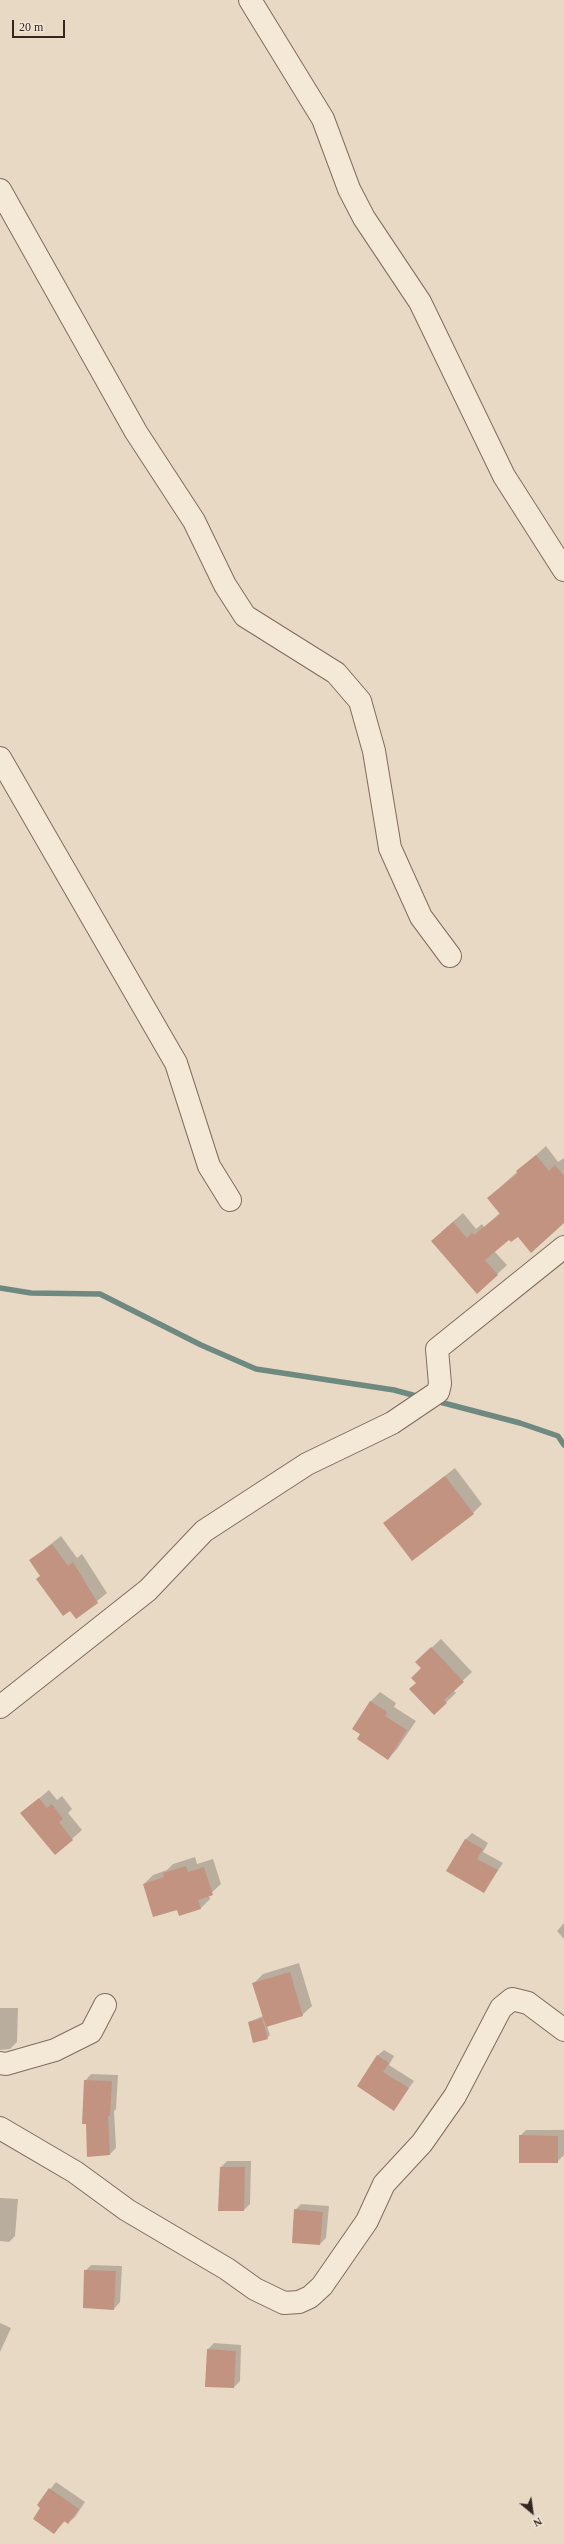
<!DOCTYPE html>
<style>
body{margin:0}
#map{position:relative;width:564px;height:2544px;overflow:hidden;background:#e8d9c5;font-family:Georgia,serif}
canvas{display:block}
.north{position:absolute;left:512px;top:2492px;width:40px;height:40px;-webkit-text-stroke:3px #f0e5d4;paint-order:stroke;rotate:151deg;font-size:11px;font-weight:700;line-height:16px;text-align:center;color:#33261f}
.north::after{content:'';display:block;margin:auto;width:14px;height:18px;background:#33261f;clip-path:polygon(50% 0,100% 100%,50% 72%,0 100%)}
.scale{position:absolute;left:12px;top:20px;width:53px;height:18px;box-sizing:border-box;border:2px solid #33261f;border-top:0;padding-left:5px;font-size:12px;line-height:14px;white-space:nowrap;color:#33261f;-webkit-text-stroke:3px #f0e5d4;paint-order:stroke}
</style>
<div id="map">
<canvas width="564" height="2544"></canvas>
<div class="north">N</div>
<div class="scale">20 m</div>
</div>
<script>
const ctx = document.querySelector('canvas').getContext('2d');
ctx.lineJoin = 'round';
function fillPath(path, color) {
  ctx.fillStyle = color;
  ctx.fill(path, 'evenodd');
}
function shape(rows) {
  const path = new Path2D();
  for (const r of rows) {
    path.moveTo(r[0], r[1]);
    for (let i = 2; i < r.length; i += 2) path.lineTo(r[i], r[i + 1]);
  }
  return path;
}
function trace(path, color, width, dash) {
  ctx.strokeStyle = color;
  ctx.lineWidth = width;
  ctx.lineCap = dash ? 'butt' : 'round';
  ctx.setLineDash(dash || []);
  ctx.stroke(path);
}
fillPath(shape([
 [546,1146,558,1162,564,1158,564,1223,509,1238,494,1251,507,1265,477,1293,441,1232,463,1213,476,1229,482,1224,484,1227,500,1213,488,1198],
 [455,1468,482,1504,473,1513,384,1523],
 [61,1536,77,1558,82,1554,107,1593,76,1618,31,1560],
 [441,1639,472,1672,453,1690,456,1693,434,1714,417,1683,426,1653],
 [380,1692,396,1703,394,1707,416,1721,397,1749,388,1759,361,1734,370,1702],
 [49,1790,57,1800,62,1796,72,1809,68,1813,82,1830,55,1854,22,1813],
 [472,1833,488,1843,483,1852,503,1863,484,1891,465,1840],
 [195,1857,197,1864,213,1859,221,1884,209,1895,210,1899,201,1908,178,1909,144,1884,153,1875,167,1870,173,1864],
 [564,1923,564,1939,557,1931],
 [299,1963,312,2006,302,2015,267,2026,270,2035,267,2038,249,2022,263,2016,253,1984,263,1974],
 [0,2008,18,2008,17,2042,10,2049,0,2050],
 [384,2050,394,2056,389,2065,414,2081,394,2109,377,2056],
 [91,2074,118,2075,116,2109,114,2111,116,2148,110,2154,85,2081],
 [526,2130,564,2130,564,2155,557,2162,520,2136],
 [227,2161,251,2161,250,2204,244,2210,219,2210,221,2167],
 [0,2198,18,2199,15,2236,9,2242,0,2241],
 [301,2204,329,2206,326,2238,320,2244,295,2210],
 [91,2265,122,2266,120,2302,114,2309,85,2271],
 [0,2323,11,2328,0,2352],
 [214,2343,241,2345,240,2381,234,2387,208,2349],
 [56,2482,85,2502,75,2517,68,2523,65,2521,54,2533,42,2508,38,2505]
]), '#0003');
trace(shape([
 [0,1288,31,1293,100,1294,201,1345,256,1369,394,1390,420,1397],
 [436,1401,520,1423,558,1436,564,1445]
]), '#6e897f', 5.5);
fillPath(shape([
 [536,1155,549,1171,555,1165,564,1176,564,1223,531,1253,518,1237,511,1242,509,1240,485,1260,498,1275,477,1294,431,1241,453,1222,467,1238,472,1233,474,1235,500,1214,487,1198,518,1173,516,1171],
 [445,1476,474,1514,412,1561,383,1523],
 [52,1544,68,1566,73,1562,98,1603,76,1619,70,1611,63,1616,36,1579,40,1576,29,1560],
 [431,1647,464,1682,444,1700,447,1703,434,1715,409,1689,416,1683,411,1678,421,1668,415,1662],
 [370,1701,387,1712,385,1716,407,1730,388,1760,357,1739,360,1734,352,1729],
 [39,1798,47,1808,52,1804,63,1819,59,1822,73,1840,55,1855,20,1813],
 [465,1839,483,1849,477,1859,498,1870,484,1893,446,1871],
 [186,1866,188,1872,204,1867,213,1895,198,1900,201,1909,179,1916,177,1910,153,1917,143,1884,164,1877,163,1873],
 [290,1972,303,2016,266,2027,252,1983],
 [262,2018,268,2039,253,2043,248,2022],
 [377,2055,389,2063,383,2072,409,2088,394,2111,357,2086],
 [84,2080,112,2081,110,2116,108,2116,110,2155,87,2157,86,2124,82,2124],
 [519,2135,558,2136,558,2163,519,2163],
 [220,2167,245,2167,244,2211,218,2211],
 [294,2209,323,2212,320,2245,292,2243],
 [84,2270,116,2271,114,2310,83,2308],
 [207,2349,236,2351,234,2388,205,2387],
 [49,2488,79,2509,68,2524,64,2521,54,2534,33,2519,40,2508,37,2505]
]), '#c19380');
const minor = shape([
 [250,0,323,119,349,189,364,218,420,302,504,476,564,570],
 [0,190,136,432,194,521,225,585,245,616,336,673,360,701,374,751,390,848,421,917,450,956],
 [0,758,176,1063,209,1166,230,1200],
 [0,1707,148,1590,204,1531,307,1464,392,1423,438,1392,440,1384,437,1349,564,1247],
 [0,2063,6,2064,55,2050,91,2032,105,2005],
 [0,2128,75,2172,127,2210,227,2269,255,2289,284,2303,299,2302,310,2297,322,2286,367,2221,384,2184,422,2143,455,2096,501,2008,512,1999,528,2003,564,2030]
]);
trace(minor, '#816c5d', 24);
trace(minor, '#f4e8d7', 22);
</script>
